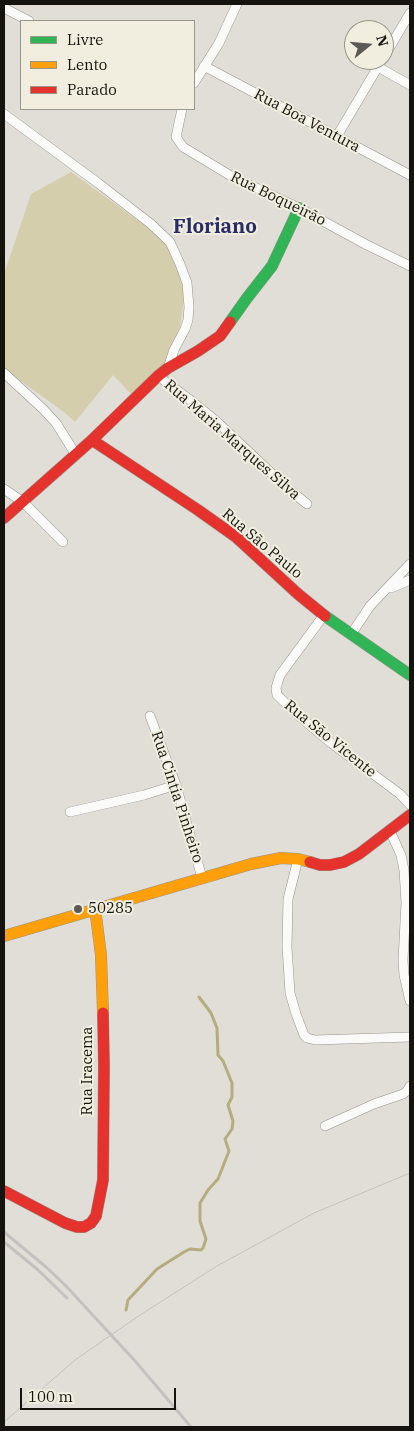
<!DOCTYPE html>
<meta charset="utf-8">
<style>
body{margin:0}
#map{position:relative;width:414px;height:1431px;overflow:hidden;background:#e0ded6;font-family:"IBM Plex Serif",serif}
canvas{display:block}
.frame{position:absolute;inset:0;border:5px solid #14130e;pointer-events:none}
.legend{position:absolute;left:20px;top:20px;width:175px;height:90px;box-sizing:border-box;background:#f1eedf;border:1px solid #99968b;margin:0;padding:6px 9px;list-style:none;font-size:15px;color:#14130e}
.legend li{display:flex;align-items:center;gap:10px;height:25px}
.legend b{width:25px;border:1px solid #99968b}
.north{position:absolute;left:344px;top:20px;width:50px;height:50px;box-sizing:border-box;background:#f1eedf;border:1px solid #99968b;border-radius:50%;rotate:73deg;font-size:14px;font-weight:700;line-height:20px;text-align:center;color:#14130e}
.north::after{content:'';display:block;margin:auto;width:18px;height:22px;background:#5b5a54;clip-path:polygon(50% 0,100% 100%,50% 72%,0 100%)}
.scale{position:absolute;left:20px;top:1388px;width:156px;height:22px;box-sizing:border-box;border:2px solid #14130e;border-top:0;padding-left:6px;font-size:15px;line-height:18px;white-space:nowrap;color:#14130e;-webkit-text-stroke:4px #f1eedf;paint-order:stroke}
</style>
<div id="map">
<canvas width="414" height="1431"></canvas>
<div class="frame"></div>
<ul class="legend">
<li><b style="height:6px;background:#30b455"></b>Livre</li>
<li><b style="height:6px;background:#ff9f0a"></b>Lento</li>
<li><b style="height:6px;background:#e5322d"></b>Parado</li>
</ul>
<div class="north">N</div>
<div class="scale">100 m</div>
</div>
<script>
const ctx = document.querySelector('canvas').getContext('2d');
ctx.lineJoin = 'round';
function fillPath(path, color) {
  ctx.fillStyle = color;
  ctx.fill(path, 'evenodd');
}
function shape(rows) {
  const path = new Path2D();
  for (const r of rows) {
    path.moveTo(r[0], r[1]);
    for (let i = 2; i < r.length; i += 2) path.lineTo(r[i], r[i + 1]);
  }
  return path;
}
function trace(path, color, width, dash) {
  ctx.strokeStyle = color;
  ctx.lineWidth = width;
  ctx.lineCap = dash ? 'butt' : 'round';
  ctx.setLineDash(dash || []);
  ctx.stroke(path);
}
function label(font, color, halo, rows, align = 'center') {
  ctx.font = font + ' "IBM Plex Serif",serif';
  ctx.lineWidth = 4;
  ctx.setLineDash([]);
  ctx.textBaseline = 'middle';
  ctx.strokeStyle = halo;
  ctx.fillStyle = color;
  for (const [text, x, y, turn = 0] of rows) {
    ctx.save();
    ctx.translate(x, y);
    ctx.rotate((+turn || 0) * Math.PI / 180);
    ctx.textAlign = isNaN(turn) ? turn : align;
    if (halo) ctx.strokeText(text, 0, 0);
    ctx.fillText(text, 0, 0);
    ctx.restore();
  }
}
fillPath(shape([
 [71,172,170,244,186,285,179,333,167,363,133,396,113,375,75,422,64,412,4,369,4,274,31,194]
]), '#d5ceac');
trace(shape([
 [126,1310,128,1300,157,1269,184,1252,190,1249,201,1250,203,1248,206,1239,200,1221,200,1203,208,1190,218,1179,229,1151,225,1139,232,1129,233,1121,228,1105,232,1097,232,1083,223,1061,218,1055,217,1028,211,1013,199,997]
]), '#b6ac7e', 3);
const street = shape([
 [4,8,29,21],
 [384,57,410,13],
 [204,66,410,175],
 [378,67,410,85],
 [194,83,219,43,237,4],
 [182,109,176,137,183,147,231,176,299,208,367,245,410,266],
 [4,114,98,183,151,224,170,242,180,264,187,283,189,307,188,320,185,329,174,350,168,368],
 [337,136,382,60],
 [4,373,43,409,56,423,76,455],
 [158,376,189,399,216,421,286,487,307,504],
 [4,489,23,502,63,542],
 [391,588,410,580],
 [324,615,280,675,276,688,277,695,299,716,331,743,400,794,410,805],
 [352,633,370,606,410,564],
 [150,716,176,785,202,878],
 [70,812,144,795,176,785],
 [390,831,401,855,404,870,406,903,403,960,404,975,410,1001],
 [298,859,288,899,287,947,290,993,296,1014,304,1035,307,1038,315,1040,410,1037],
 [325,1126,374,1104,403,1094,407,1091,410,1086]
]);
const fast = shape([
 [230,322,247,298,272,266,299,208],
 [325,616,410,675]
]);
const slow = shape([
 [95,908,101,955,103,1013],
 [4,936,251,864,281,858,298,859,310,862]
]);
const jam = shape([
 [92,440,198,510,236,537,298,594,325,616],
 [4,518,92,440,158,376,168,368,198,351,220,336,230,322],
 [310,862,320,865,330,865,344,862,359,854,410,815],
 [4,1191,65,1223,77,1227,84,1227,91,1223,96,1216,103,1180,104,1067,103,1013]
]);
trace(street, '#979590', 10);
trace(fast, '#979590', 12);
trace(slow, '#979590', 12);
trace(jam, '#979590', 12);
trace(street, '#fafaf9', 9);
trace(fast, '#30b455', 11);
trace(slow, '#ff9f0a', 11);
trace(jam, '#e5322d', 11);
trace(shape([
 [4,1422,75,1360,140,1315,217,1266,314,1213,410,1173]
]), '#c3c2c0', 1);
trace(shape([
 [4,1232,46,1267,66,1286,136,1362,191,1427],
 [4,1242,37,1269,67,1298]
]), '#c3c2c0', 3);
for (const [x, y, r, color] of [
 [78,909,5,"#5b5a54"]
]) {
  const dot = new Path2D();
  dot.arc(x, y, r, 0, 2 * Math.PI);
  ctx.fillStyle = color;
  ctx.fill(dot);
  trace(dot, '#f1eedf', 2);
}
label('15px', '#14130e', '#f1eedf', [
 ["Rua Boa Ventura",307,121,28],
 ["Rua Boqueirão",278,199,26],
 ["Rua Maria Marques Silva",232,440,41],
 ["Rua São Paulo",262,544,40],
 ["Rua São Vicente",330,739,39],
 ["Rua Cintia Pinheiro",177,797,72],
 ["Rua Iracema",88,1071,-90]
]);
label('15px', '#14130e', '#f1eedf', [
 ["50285",88,909]
], 'left');
label('bold 20px', '#2a2e68', '#f1eedf', [
 ["Floriano",215,227]
]);
</script>
